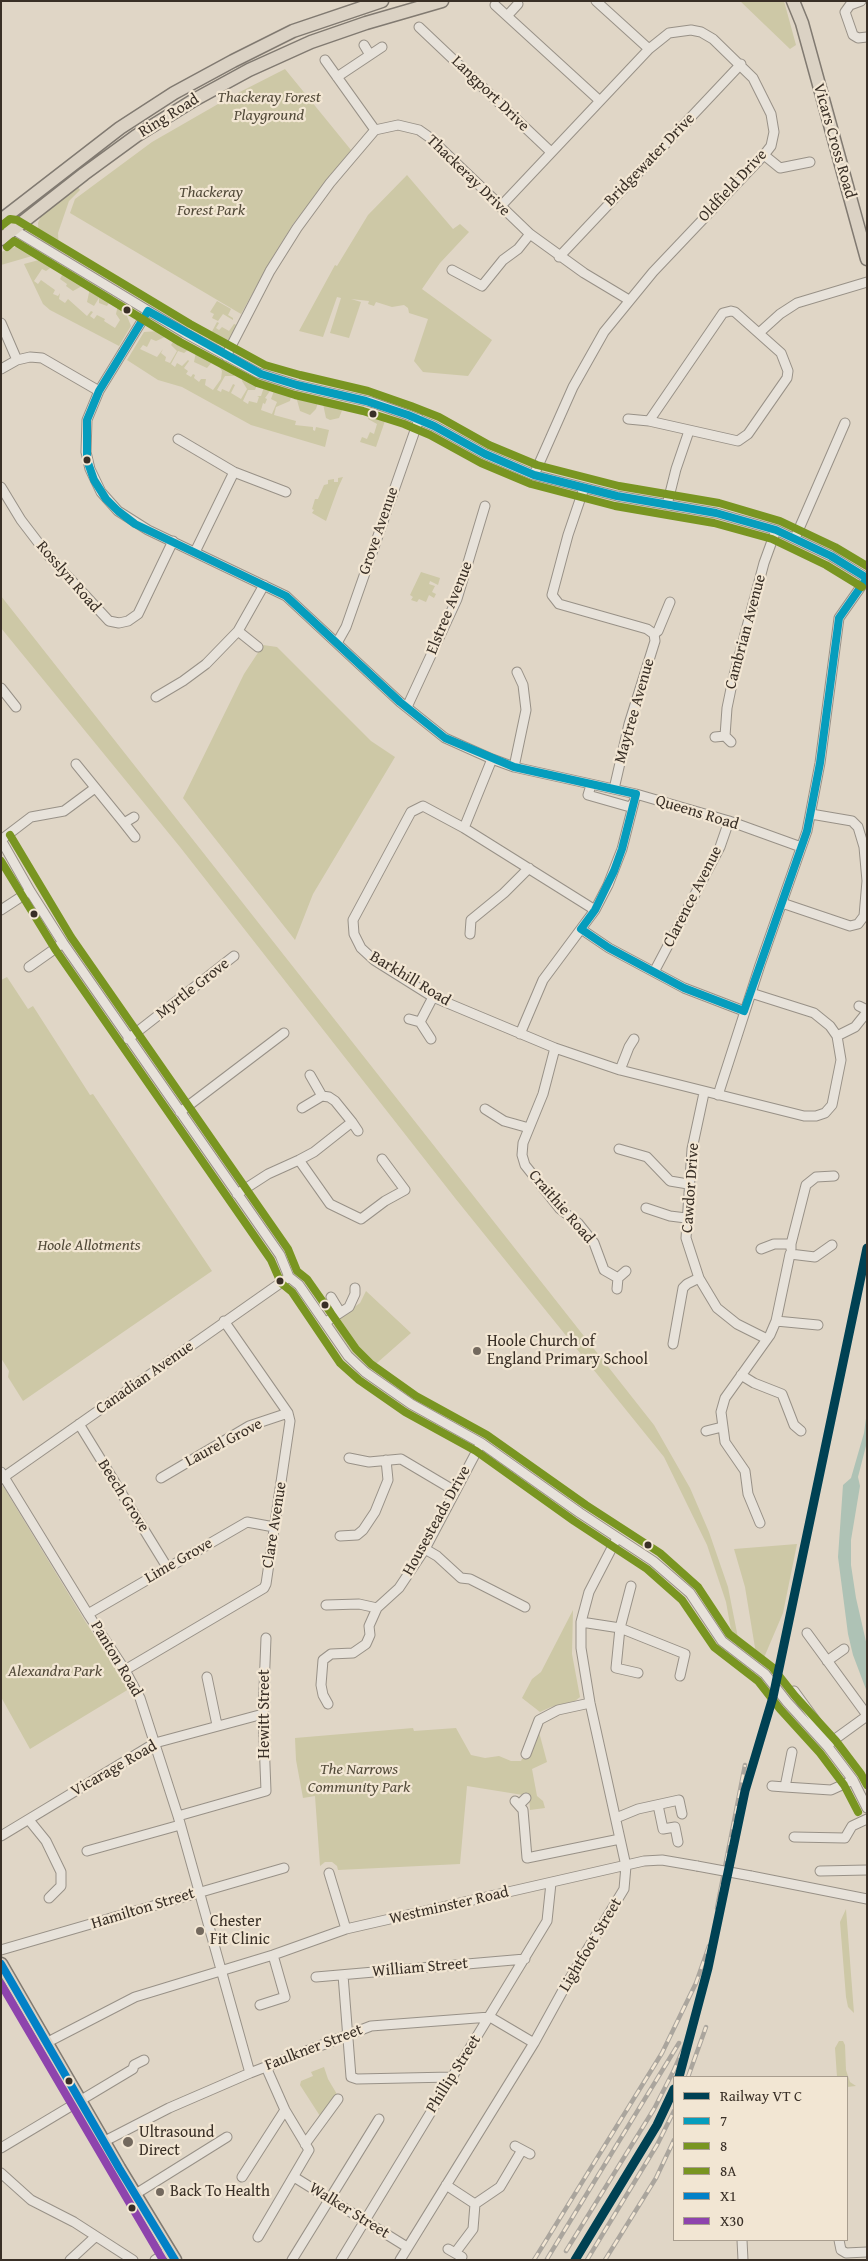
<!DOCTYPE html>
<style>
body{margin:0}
#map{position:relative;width:868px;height:2261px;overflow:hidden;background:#e0d6c6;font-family:"Gentium Book Plus",serif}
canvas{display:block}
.frame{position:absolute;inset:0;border:2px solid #392f26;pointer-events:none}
.legend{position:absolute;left:673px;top:2076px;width:175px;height:165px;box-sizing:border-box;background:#f2e6d3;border:1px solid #a89d8e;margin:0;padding:6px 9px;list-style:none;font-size:15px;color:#392f26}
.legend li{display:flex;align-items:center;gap:10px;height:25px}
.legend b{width:25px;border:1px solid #a89d8e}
</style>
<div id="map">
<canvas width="868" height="2261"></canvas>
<div class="frame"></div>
<ul class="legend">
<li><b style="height:6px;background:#004153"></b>Railway VT C</li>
<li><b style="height:6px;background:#069dbd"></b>7</li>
<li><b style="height:6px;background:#799521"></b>8</li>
<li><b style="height:6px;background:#799521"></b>8A</li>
<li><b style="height:6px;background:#0281c7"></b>X1</li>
<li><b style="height:6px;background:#8e44ad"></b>X30</li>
</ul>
</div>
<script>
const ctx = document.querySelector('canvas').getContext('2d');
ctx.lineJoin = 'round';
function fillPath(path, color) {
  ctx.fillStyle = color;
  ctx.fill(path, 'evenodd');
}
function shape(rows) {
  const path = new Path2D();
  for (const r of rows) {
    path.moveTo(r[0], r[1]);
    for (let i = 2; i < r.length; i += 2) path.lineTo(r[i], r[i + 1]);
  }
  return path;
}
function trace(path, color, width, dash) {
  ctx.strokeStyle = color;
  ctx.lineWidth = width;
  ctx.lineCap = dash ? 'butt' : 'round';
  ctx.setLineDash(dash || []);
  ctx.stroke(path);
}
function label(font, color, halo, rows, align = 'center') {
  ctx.font = font + ' "Gentium Book Plus",serif';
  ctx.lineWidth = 4.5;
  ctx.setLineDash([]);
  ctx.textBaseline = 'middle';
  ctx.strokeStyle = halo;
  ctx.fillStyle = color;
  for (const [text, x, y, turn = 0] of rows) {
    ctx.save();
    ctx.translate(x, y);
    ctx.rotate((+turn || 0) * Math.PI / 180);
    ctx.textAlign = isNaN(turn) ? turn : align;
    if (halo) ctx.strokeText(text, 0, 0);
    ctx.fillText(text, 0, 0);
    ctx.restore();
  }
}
fillPath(shape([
 [740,1,784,1,796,45,790,49],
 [285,69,351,150,293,224,272,258,241,314,70,213,75,199,152,142,232,96],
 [407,175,453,229,460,224,469,232,440,263,422,289,492,340,468,376,423,372,414,361,428,319,409,313,408,308,404,305,392,307,376,302,374,306,368,304,369,301,351,299,361,302,349,338,330,333,341,298,337,297,323,337,299,331,335,265,337,266,368,215],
 [78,187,80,190,69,201,58,233,59,251,43,242,39,237,38,223,41,216],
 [24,246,42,250,39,254,1,265,1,252,15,247],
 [50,257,57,263,46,271,42,269,34,281,38,284,41,280,55,290,53,294,58,296,60,293,59,299,65,303,68,299,87,316,91,311,93,312,90,316,94,319,97,315,105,319,104,321,115,328,120,320,116,314,118,305,121,301,129,306,125,311,131,326,119,346,50,310,43,304,24,264],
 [66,267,85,279,82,286,73,291,66,286,67,284,60,279],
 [93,285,113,296,107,306,99,303,99,298,94,306,87,302,90,288],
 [217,301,231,309,228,315,233,318,233,320,223,314,218,321,212,318,214,314,210,312],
 [217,322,219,323,216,328,219,330,222,327,229,331,234,324,237,325,228,341,217,344,208,339],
 [163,327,167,330,165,337,156,341,151,339,147,347,143,345,140,349,157,357,163,349,161,353,166,357,165,361,170,363,177,351,171,345,177,335,191,344,192,347,184,353,178,351,171,364,175,367,177,363,182,366,188,360,189,361,184,368,188,371,186,374,191,377,193,374,195,375,194,378,199,382,201,379,206,379,205,385,213,390,221,379,222,371,218,365,223,362,237,370,234,376,225,376,217,390,221,392,222,389,229,392,233,384,235,385,231,393,241,399,247,389,242,381,244,373,259,379,255,390,248,390,243,401,248,404,249,401,257,403,259,397,257,396,261,396,264,387,261,386,264,382,271,384,270,391,265,398,267,399,265,404,263,403,261,410,272,414,277,402,271,399,275,388,292,392,290,401,276,407,274,415,296,421,295,425,313,427,313,430,315,431,316,427,329,430,325,447,251,425,182,387,158,380,127,360,144,332,159,331],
 [200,349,213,356,213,361,207,368,194,362,196,352],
 [299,395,319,399,316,409,310,415,300,411,297,400],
 [323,404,343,408,339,418,330,420,326,418],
 [370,413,386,418,376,447,360,442,362,437,367,439,370,432,374,434,377,424,368,419],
 [343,477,338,488,326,521,312,513,314,510,312,509,315,499,318,499,324,485,328,484,328,480,334,479,334,482,338,482,338,478],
 [421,572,440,578,438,585,430,581,429,584,435,586,432,592,436,594,434,598,429,595,426,602,419,599,417,602,411,600,413,597,410,595],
 [1,596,654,1425,690,1488,709,1532,728,1587,740,1648,733,1641,726,1602,707,1545,664,1457,455,1198,180,847,1,628],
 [263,645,277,647,371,741,395,757,313,894,295,940,183,798,244,674],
 [7,977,28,1009,33,1006,90,1095,93,1094,212,1271,23,1401,8,1377,9,1371,1,1358,1,980],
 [366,1291,411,1333,369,1370,358,1361,334,1327,336,1320,360,1303],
 [3,1486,85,1621,129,1689,30,1749,1,1697,1,1487],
 [797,1544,783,1613,763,1660,757,1660,745,1587,734,1549],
 [573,1610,572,1654,580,1697,575,1701,551,1707,540,1712,522,1698,532,1679,541,1672],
 [413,1728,414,1731,456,1728,471,1755,485,1758,499,1756,511,1761,521,1761,522,1759,529,1759,539,1732,547,1762,532,1769,537,1796,543,1801,545,1808,530,1810,529,1796,467,1786,460,1864,338,1870,337,1866,332,1862,325,1862,320,1866,315,1796,303,1798,296,1760,295,1738],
 [846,1909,854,2013,848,2007,846,1997,840,1922],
 [839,2041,843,2041,845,2045,846,2070,850,2082,856,2086,847,2087,847,2077,837,2077,835,2048],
 [324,2067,328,2079,338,2096,320,2116,300,2085,301,2081,313,2076,311,2072]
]), '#cdc8a6');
fillPath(shape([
 [867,1411,867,1442,858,1477,860,1486,851,1540,851,1565,856,1598,867,1646,867,1692,853,1655,848,1634,838,1557,843,1485,851,1478,864,1433]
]), '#aec2b5');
const minor = shape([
 [596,1,649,49],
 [861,1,850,5,845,12,853,35,858,38,867,37],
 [495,5,600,101],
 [507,16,518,4],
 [419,27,551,152],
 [364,45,370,55],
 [325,60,375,130],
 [337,77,382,47],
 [764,155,780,168,810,162],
 [500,207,649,49,669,33,691,30,701,32,713,39,753,78,771,114,774,132,771,146,764,155,653,272,604,332,573,387,534,475],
 [1,222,185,333,258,373,296,385,371,402,408,415,434,426,485,454,534,475,617,496,716,513,776,530,831,556,867,578],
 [559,257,741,64],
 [452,270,482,286,503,260,518,249,530,234],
 [148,311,99,391,87,420,86,452,90,469,101,492,118,511,148,530,286,596,400,702,445,738,492,759,514,767,636,794,729,821,801,847],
 [1,323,17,360],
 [759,333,780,314,797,303,867,282],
 [226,356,270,271,297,228,330,183,375,130,398,125,419,130,429,137,530,234,584,273,629,300],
 [1,369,17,360,30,357,42,358,99,391],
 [628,419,649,421,738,441,748,434,787,378,788,371,781,353,735,312,731,311,723,313,649,421],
 [178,439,234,472,195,552],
 [234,472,286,492],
 [1,487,21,520,47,554,109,621,119,623,128,621,138,614,173,541],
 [584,488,568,535,552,595,559,604,647,629,654,634,655,641,629,724,614,789],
 [667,505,676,469,689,431],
 [795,538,845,423],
 [238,631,258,647],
 [654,634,658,631,670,602],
 [337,643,346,627,419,419],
 [1,688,16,707],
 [156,697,183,681,206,664,238,631,264,585],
 [407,707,457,599,485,506],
 [725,736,727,708,733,679,764,563,776,530],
 [715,737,725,736,731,742],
 [492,759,464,828,595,910],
 [76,764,124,823],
 [514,767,526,710,523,685,517,672],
 [591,785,588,795,630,807,634,802],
 [134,817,124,823,135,837],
 [464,828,423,806,411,812,353,920,354,934,361,948,374,960,433,997,555,1048,620,1070,804,1116,816,1116,825,1113,832,1105,841,1060,837,1036],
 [1,840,30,891,63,943,280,1255,289,1277,299,1285,348,1356,365,1372,411,1404,481,1443,580,1513,653,1561,690,1593,722,1641,765,1674,787,1702,828,1747,853,1780,867,1808],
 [1,840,31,817,64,811,95,788],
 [782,903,850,926,858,924,864,916,867,881,864,847,858,827,852,821,811,814],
 [1,910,30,891],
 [581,929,609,948,684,988,744,1011],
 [470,934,471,920,504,893,529,868],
 [29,967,63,943],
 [654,972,720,847,729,821],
 [751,993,814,1013,830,1026,837,1036,855,1027,867,1012],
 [859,1006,867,1010],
 [409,1019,420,1022,433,997],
 [420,1022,431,1039],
 [520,1034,543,980,595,910,608,885,622,849,636,794],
 [128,1039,234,956],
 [555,1048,543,1094,523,1143,522,1155,525,1165,560,1209,578,1223,594,1243,604,1270,618,1278,617,1289],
 [620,1070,629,1047,634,1039],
 [310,1075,322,1096],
 [704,1093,692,1149,686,1238,699,1278,717,1308,737,1324,767,1339],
 [718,1095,760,965,807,831,820,763,839,618,867,578],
 [485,1109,504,1121,529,1128],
 [180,1112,284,1033],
 [352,1122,358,1131],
 [619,1149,647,1157,670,1181,688,1184],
 [299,1160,330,1204,361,1219,385,1201,405,1190,382,1159],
 [237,1194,268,1174,299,1160,314,1152,352,1122,335,1101,329,1097,322,1096,302,1108],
 [646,1208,670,1216,686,1218],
 [791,1244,806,1185,816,1177,834,1176],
 [761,1249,774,1244,791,1244,791,1249],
 [618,1278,626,1271],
 [331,1297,340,1312],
 [776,1321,790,1254,815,1257,832,1245],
 [326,1322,349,1307,355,1294,355,1288],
 [673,1344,683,1288,687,1284,699,1278],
 [741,1375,754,1383,782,1394,794,1425,801,1431],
 [79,1424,167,1567],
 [706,1431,722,1427],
 [349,1458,369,1462,401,1459,455,1491],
 [1,1472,88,1614,125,1670,140,1698,178,1816,250,2073],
 [161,1478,249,1426,288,1413],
 [1,1479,289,1277],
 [760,1523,748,1494,745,1471,725,1442,721,1412,725,1398,770,1335,776,1321,818,1325],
 [340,1536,357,1535,363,1530,375,1512,388,1480,386,1460],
 [425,1549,437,1556,461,1578,470,1579,525,1607],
 [631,1586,620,1628,616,1668,638,1673],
 [326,1605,359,1604,377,1608],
 [88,1614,247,1522,274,1527],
 [581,1622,620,1628,685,1654,680,1676],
 [807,1633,867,1715],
 [827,1661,844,1649],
 [125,1670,264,1588,266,1584,290,1421,288,1413,224,1321],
 [207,1677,217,1725],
 [794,1691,831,1742,828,1746],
 [328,1704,323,1695,321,1685,323,1660,331,1654,353,1653,366,1644,370,1635,369,1626,377,1608,399,1588,425,1549,481,1443],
 [831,1742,867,1716],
 [792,1752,785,1787,831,1790,853,1780],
 [526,1754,539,1720,558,1710,590,1703],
 [772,1786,785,1787],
 [515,1801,523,1810,527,1858,620,1839],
 [519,1805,526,1798],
 [658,1805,663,1829,675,1827,678,1842],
 [178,1816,266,1791,263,1714,266,1638],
 [616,1818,638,1809,679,1800,682,1814],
 [29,1820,46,1841,61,1872,61,1886,49,1898],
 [1,1836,155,1743,263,1714],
 [794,1837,845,1838,852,1826,867,1819],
 [87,1851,180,1825],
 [820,1871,867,1870],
 [329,1873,346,1929],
 [751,1876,867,1899],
 [1,1950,284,1868],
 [343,1975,351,2077,357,2079,452,2077],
 [316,1977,525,1959],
 [260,2005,285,1997,273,1955],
 [46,2043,135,1997,273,1955,346,1929,644,1861,662,1860,697,1866],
 [103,2142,169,2108,250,2073,371,2026,490,2017,534,2043],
 [305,2144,338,2099],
 [515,2146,530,2154],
 [1,2148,133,2069,134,2065,144,2060],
 [1,2173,31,2200,74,2222,133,2260],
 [242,2177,285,2110],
 [294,2177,407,2247],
 [446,2185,475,2204,500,2187,522,2150],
 [134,2195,227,2137],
 [258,2237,309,2150,285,2110,266,2067],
 [742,2240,743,2260],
 [839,2240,841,2250,846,2253,867,2252],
 [448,2249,462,2257],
 [455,2253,473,2229,475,2204],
 [70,2260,95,2237],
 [155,2260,169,2251],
 [292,2260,379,2119],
 [341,2260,547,1921,551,1883],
 [400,2260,534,2043,567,1983,624,1889,626,1866,590,1703,581,1648,581,1622,589,1592,617,1538]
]);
const highway = shape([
 [793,1,802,23,867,259],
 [1,220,120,128,174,93,233,61,293,31,382,1],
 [1,239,84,174,136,136,194,100,249,70,311,42,366,23,442,1],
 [1,1964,119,2168,175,2260]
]);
trace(minor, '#989187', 11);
trace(highway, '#817a71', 15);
trace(minor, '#e7e2da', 9);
trace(highway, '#dbd2c4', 12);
const rail = shape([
 [717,1908,745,1765],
 [688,2077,706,2027],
 [566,2251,654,2109,674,2070,695,2022],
 [547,2259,679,2043],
 [534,2260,662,2053,696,1983,709,1946],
 [587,2260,657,2145,674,2111],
 [605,2260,656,2178,674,2140]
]);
trace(rail, '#aaa59d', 4.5);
trace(rail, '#f2e6d3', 2.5, [8]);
const minorBridge = shape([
 [697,1866,751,1876]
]);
trace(minorBridge, '#989187', 11, []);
trace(minorBridge, '#e7e2da', 9);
trace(shape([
 [867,578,831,556,776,530,716,513,617,496,534,475,485,454,434,426,408,415,366,401,297,385,261,374,148,311,99,391,87,420,87,460,94,480,106,499,118,511,135,524,286,596,400,702,445,738,514,767,636,794,622,849,614,871,595,910,581,929,609,948,684,988,744,1011,807,831,820,763,839,618,867,578]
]), '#069dbd', 8);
trace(shape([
 [7,247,14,241,180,342,257,383,295,395,363,411,404,424,430,435,481,463,531,484,615,506,714,523,772,539,826,565,862,587],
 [1,861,55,949,271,1260,281,1283,292,1292,340,1363,359,1380,405,1412,476,1451,574,1521,647,1569,682,1600,714,1647,758,1681,780,1709,820,1753,844,1785,858,1812]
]), '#799521', 8);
trace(shape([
 [1,226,10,219,17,220,190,324,265,365,300,375,368,391,411,406,439,417,489,445,537,465,619,486,719,503,780,521,835,547,867,566],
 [10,835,71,937,288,1249,297,1271,307,1279,356,1349,371,1364,416,1396,487,1435,586,1505,660,1553,698,1587,729,1634,772,1667,795,1696,836,1741,861,1774,867,1785]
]), '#799521', 8);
trace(shape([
 [1,1964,119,2168,175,2260]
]), '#0281c7', 8);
trace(shape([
 [1,1984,163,2260]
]), '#8e44ad', 8);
trace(shape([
 [679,2077,708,1968,745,1791,773,1697,867,1248],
 [575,2260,657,2125,674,2089]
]), '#004153', 9);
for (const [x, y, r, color] of [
 [127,310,4.5,"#392f26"],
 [373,414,4.5,"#392f26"],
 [87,460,4.5,"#392f26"],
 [34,914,4.5,"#392f26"],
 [280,1281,4.5,"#392f26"],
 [325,1305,4.5,"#392f26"],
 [477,1351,5,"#73695e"],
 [648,1545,4.5,"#392f26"],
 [200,1931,5,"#73695e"],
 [69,2081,4.5,"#392f26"],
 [128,2142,6,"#73695e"],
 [160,2192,5,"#73695e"],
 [132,2208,4.5,"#392f26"]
]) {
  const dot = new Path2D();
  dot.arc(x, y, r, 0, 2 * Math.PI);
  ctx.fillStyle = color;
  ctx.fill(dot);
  trace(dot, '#f2e6d3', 2);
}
label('16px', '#392f26', '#f2e6d3', [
 ["Langport Drive",490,94,44],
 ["Ring Road",169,116,-32],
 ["Vicars Cross Road",834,141,74],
 ["Bridgewater Drive",650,160,-46],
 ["Thackeray Drive",468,176,44],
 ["Oldfield Drive",733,186,-47],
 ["Grove Avenue",379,531,-71],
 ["Rosslyn Road",68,577,49],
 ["Elstree Avenue",450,608,-68],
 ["Cambrian Avenue",746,632,-75],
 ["Maytree Avenue",635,711,-74],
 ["Queens Road",697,813,17],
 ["Clarence Avenue",693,897,-63],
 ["Barkhill Road",410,979,31],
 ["Myrtle Grove",193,989,-38],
 ["Cawdor Drive",691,1188,-86],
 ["Craithie Road",561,1207,49],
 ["Canadian Avenue",145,1378,-35],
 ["Laurel Grove",224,1443,-28],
 ["Beech Grove",123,1496,58],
 ["Housesteads Drive",437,1521,-61],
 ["Clare Avenue",275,1525,-81],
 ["Lime Grove",179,1561,-30],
 ["Panton Road",116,1659,59],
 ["Hewitt Street",265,1714,-90],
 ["Vicarage Road",114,1769,-30],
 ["Westminster Road",449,1906,-13],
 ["Hamilton Street",143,1909,-17],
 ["Lightfoot Street",591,1945,-59],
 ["William Street",420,1968,-5],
 ["Faulkner Street",314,2048,-21],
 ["Phillip Street",454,2074,-58],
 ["Walker Street",349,2211,32]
]);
label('italic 16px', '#534b3a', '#f2e6d3', [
 ["Thackeray Forest",269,98],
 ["Playground",269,116],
 ["Thackeray",211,193],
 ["Forest Park",211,211],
 ["Hoole Allotments",89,1246],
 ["Alexandra Park",55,1672],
 ["The Narrows",359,1770],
 ["Community Park",359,1788]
]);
label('16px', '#392f26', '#f2e6d3', [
 ["Hoole Church of",487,1342],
 ["England Primary School",487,1360],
 ["Chester",210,1922],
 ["Fit Clinic",210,1940],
 ["Ultrasound",139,2133],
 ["Direct",139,2151],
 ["Back To Health",170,2192]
], 'left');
</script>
